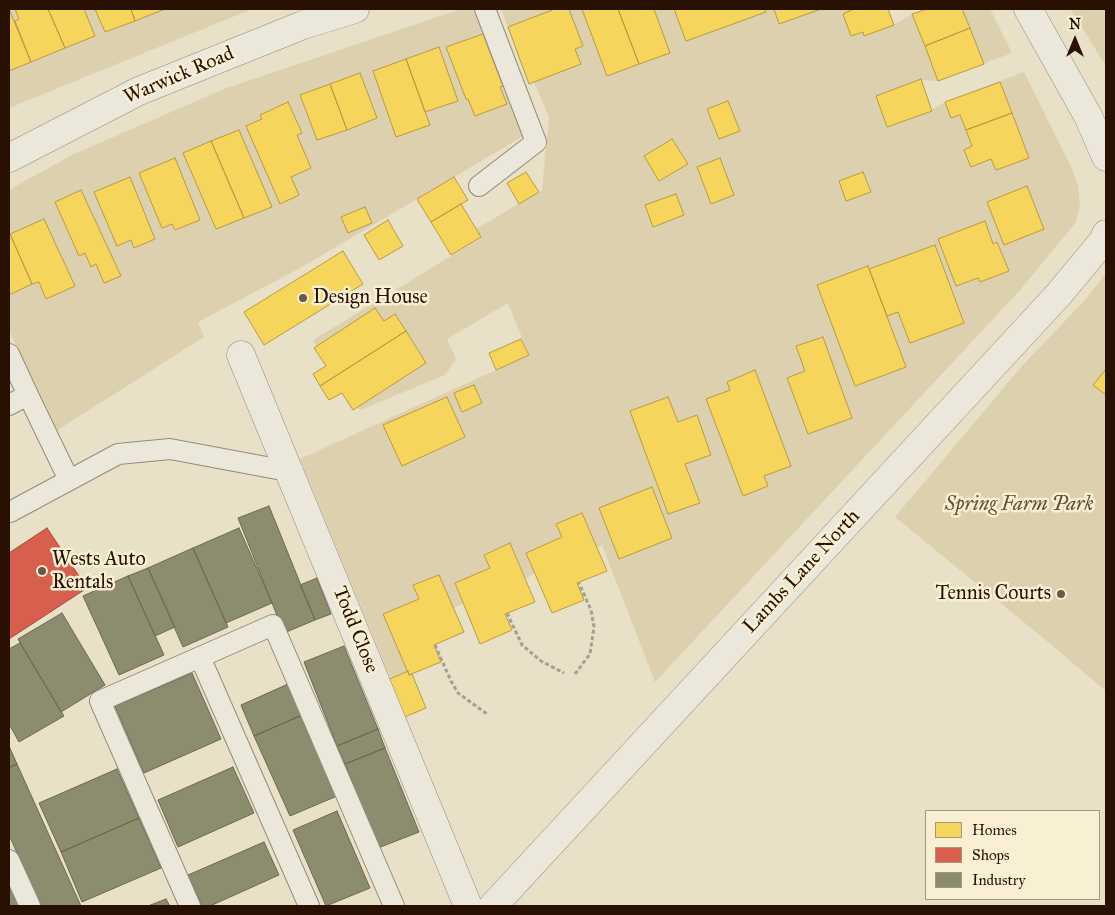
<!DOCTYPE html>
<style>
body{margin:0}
#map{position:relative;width:1115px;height:915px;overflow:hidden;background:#e8e0c7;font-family:"IM FELL Great Primer",serif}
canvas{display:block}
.frame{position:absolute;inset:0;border:10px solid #281103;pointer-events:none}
.legend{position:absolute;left:925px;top:810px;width:175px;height:90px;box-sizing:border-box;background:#f9efd2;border:1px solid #a5967f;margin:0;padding:6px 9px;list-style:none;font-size:15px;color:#281103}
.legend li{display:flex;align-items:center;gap:10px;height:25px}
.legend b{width:25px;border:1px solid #a5967f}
.north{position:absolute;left:1050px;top:15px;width:50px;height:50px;-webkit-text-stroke:4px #f9efd2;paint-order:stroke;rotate:0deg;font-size:14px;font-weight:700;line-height:20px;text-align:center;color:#281103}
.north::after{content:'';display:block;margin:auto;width:18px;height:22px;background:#281103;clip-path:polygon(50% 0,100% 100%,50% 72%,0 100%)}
</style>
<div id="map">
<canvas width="1115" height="915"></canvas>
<div class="frame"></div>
<ul class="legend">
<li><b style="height:14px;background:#f6d55c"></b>Homes</li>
<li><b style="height:14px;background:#d6604d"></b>Shops</li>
<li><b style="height:14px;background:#8c8c6e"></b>Industry</li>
</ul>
<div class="north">N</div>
</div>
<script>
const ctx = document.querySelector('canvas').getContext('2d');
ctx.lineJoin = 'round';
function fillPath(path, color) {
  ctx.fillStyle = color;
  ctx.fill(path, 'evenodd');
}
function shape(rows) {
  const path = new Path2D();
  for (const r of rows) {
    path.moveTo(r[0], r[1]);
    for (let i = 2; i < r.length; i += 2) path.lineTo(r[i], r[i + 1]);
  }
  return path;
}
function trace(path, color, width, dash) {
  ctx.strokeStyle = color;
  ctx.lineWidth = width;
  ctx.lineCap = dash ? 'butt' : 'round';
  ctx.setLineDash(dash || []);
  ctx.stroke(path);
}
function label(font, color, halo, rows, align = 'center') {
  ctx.font = font + ' "IM FELL Great Primer",serif';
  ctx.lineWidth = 5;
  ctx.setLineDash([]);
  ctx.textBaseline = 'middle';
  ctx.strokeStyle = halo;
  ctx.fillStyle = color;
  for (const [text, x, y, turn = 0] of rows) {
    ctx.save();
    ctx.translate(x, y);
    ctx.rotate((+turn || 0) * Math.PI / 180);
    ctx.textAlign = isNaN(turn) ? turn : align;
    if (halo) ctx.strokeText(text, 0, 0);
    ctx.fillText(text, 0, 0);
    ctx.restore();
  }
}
fillPath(shape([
 [9,9,252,9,9,108],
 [461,9,480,9,525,135,302,267,198,322,204,337,56,431,9,330,9,190,72,155,224,89],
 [501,9,888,9,894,25,912,14,927,9,990,9,1012,53,938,81,921,80,931,110,945,102,1024,72,1072,169,1078,185,1080,205,1076,222,1021,289,655,682,602,545,596,548,582,513,556,524,562,537,527,553,535,573,530,576,525,578,510,543,484,554,490,568,455,583,463,603,458,606,453,608,439,575,413,585,419,599,384,614,408,671,391,679,300,459,529,355,508,303,447,339,456,359,445,375,360,410,358,407,353,410,342,393,329,400,313,374,326,366,314,348,316,346,313,340,481,238,476,229,542,190,549,117,534,82,529,84],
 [1070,9,1106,9,1106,66,1093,45],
 [1106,273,1106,691,1042,637,895,517,1022,366,1084,301]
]), '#dcd0ae');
const homes = shape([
 [9,9,31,62,9,71,9,9],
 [15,9,48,9,65,48,31,62,15,21,19,19,15,9],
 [48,9,84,9,95,36,65,48,48,9],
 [95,9,131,9,135,21,105,32,95,9],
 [131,9,165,9,135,21,131,9],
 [555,9,569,9,583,46,575,49,581,64,529,84,508,27,555,9],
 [582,9,618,9,639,64,607,76,582,9],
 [618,9,654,9,670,53,639,64,618,9],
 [674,9,764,9,766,12,686,41,674,9],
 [774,9,821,9,779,24,774,9],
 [854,9,888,9,894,25,864,36,863,32,851,36,843,14,854,9],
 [927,9,962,9,970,28,925,46,912,14,927,9],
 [970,28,984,64,938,81,925,46,970,28],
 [483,34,503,86,500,87,507,104,475,116,468,99,466,99,446,47,483,34],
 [439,47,458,101,425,112,406,59,439,47],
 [406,59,430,125,396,137,373,71,406,59],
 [360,73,377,118,347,130,330,84,360,73],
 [921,79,932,111,887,127,876,96,921,79],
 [1000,82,1012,113,966,130,960,115,951,118,945,102,1000,82],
 [330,84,347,130,317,140,300,95,330,84],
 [728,101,740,131,719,139,707,109,728,101],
 [288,102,302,133,297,135,311,168,291,177,299,195,280,204,246,126,262,119,260,115,288,102],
 [1012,113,1029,158,996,170,991,159,971,167,964,150,972,146,966,130,1012,113],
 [239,130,272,207,244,218,211,141,239,130],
 [672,139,688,164,659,181,644,156,672,139],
 [211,141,244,218,216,229,183,153,211,141],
 [175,158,200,220,175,230,172,224,162,228,139,173,175,158],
 [720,158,734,195,711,204,697,167,720,158],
 [526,172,539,192,519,204,507,183,526,172],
 [863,172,871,192,846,201,839,181,863,172],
 [130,177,155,239,134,248,131,240,117,246,94,192,130,177],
 [454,177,468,200,431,222,417,199,454,177],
 [1027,186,1044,229,1004,245,987,202,1027,186],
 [81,190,121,276,104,283,96,264,91,267,85,253,79,256,55,202,81,190],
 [676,194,684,215,653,227,645,205,676,194],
 [461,204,481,237,451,255,431,222,461,204],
 [365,207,372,223,348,233,341,217,365,207],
 [44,219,75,286,46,299,39,282,32,284,10,234,44,219],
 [388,220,403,246,379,260,364,235,388,220],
 [985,221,993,244,997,242,1009,271,980,282,978,278,956,286,938,239,985,221],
 [9,234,10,234,32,284,9,295,9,234],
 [935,245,964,323,910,343,898,312,887,316,869,269,935,245],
 [343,251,363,284,264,345,244,312,343,251],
 [868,266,906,367,855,386,817,285,868,266],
 [375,308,384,321,395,314,406,331,320,386,313,374,326,366,314,348,375,308],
 [406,331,426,363,353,410,342,393,329,400,320,386,406,331],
 [823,337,852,418,808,434,787,378,805,371,796,346,823,337],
 [521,339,529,355,496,370,489,353,521,339],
 [1106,369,1106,395,1093,385,1106,369],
 [755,370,791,466,764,476,768,486,743,496,706,399,730,390,727,382,755,370],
 [474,385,482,403,462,412,454,393,474,385],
 [447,397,465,437,402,466,383,425,447,397],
 [668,397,678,422,697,415,711,455,685,464,700,503,668,514,630,411,668,397],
 [652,487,672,538,619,559,599,508,652,487],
 [582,513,607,571,577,583,584,600,552,613,526,553,562,537,556,524,582,513],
 [510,543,535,602,505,614,512,630,480,644,455,583,490,568,484,555,510,543],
 [439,575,464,632,434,645,441,662,409,675,383,614,419,599,413,585,439,575],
 [408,671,409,675,412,674,426,708,400,719,385,681,408,671]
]);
fillPath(homes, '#f6d55c');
trace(homes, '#b89a41', 1);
const shops = shape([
 [47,528,87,588,9,639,9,553,47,528]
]);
fillPath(shops, '#d6604d');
trace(shops, '#a24837', 1);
const industry = shape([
 [269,506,315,620,284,633,238,518,269,506],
 [239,528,272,603,226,623,193,548,239,528],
 [193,548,228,627,183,647,148,568,193,548],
 [148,568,175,627,155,636,128,576,148,568],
 [128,576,164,655,119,675,83,596,128,576],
 [317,578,331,614,315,620,300,585,317,578],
 [62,613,105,685,61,712,18,639,62,613],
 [20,643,64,716,19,742,9,724,9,649,20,643],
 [344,646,378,729,337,746,304,662,344,646],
 [192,673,221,739,144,773,115,706,192,673],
 [288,684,302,715,254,736,241,705,288,684],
 [302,715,337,796,290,816,254,736,302,715],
 [378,729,385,748,345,764,337,746,378,729],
 [9,746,17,764,9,768,9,746],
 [385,748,419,832,378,848,345,764,385,748],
 [17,764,81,906,41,906,9,835,9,768,17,764],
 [233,767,254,813,178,847,158,800,233,767],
 [117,769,139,818,61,852,39,803,117,769],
 [337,811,370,888,326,906,293,830,337,811],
 [139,818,161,868,82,902,61,852,139,818],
 [264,842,279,875,210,906,202,906,188,875,264,842],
 [9,882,20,906,9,906,9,882],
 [166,899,170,906,148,906,166,899]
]);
fillPath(industry, '#8c8c6e');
trace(industry, '#6e674e', 1);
const service = shape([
 [479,186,536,142,485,9],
 [9,354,28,395,9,405],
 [28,395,69,480],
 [10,512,118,454,170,449,277,469,288,466],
 [200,657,309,906],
 [9,860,30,906],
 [190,906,100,701,273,625,394,906]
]);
const minor = shape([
 [1028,9,1088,116,1106,157],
 [9,158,139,91,303,25,355,9],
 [241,355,468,906],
 [493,906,1059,294,1103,241,1106,234]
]);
trace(service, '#938b7c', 22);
trace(minor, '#938b7c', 29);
trace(shape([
 [507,613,522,645,541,661,564,673],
 [435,645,451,681,458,693,487,714],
 [575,674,590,654,594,627,591,610,579,583]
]), '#a59f94', 3, [4, 2.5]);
trace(service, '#ebe8db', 20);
trace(minor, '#ebe8db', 28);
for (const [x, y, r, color] of [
 [303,298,5,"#6b5948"],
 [42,571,5,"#6b5948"],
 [1061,594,5,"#6b5948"]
]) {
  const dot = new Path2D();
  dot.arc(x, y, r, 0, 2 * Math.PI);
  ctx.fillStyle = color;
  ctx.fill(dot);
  trace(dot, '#f9efd2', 2);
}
label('20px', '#281103', '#f9efd2', [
 ["Warwick Road",179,76,-23],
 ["Lambs Lane North",802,572,-47],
 ["Todd Close",355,630,68]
]);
label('20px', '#281103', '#f9efd2', [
 ["Design House",313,298],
 ["Wests Auto",52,560],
 ["Rentals",52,583],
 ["Tennis Courts",1051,594,"right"]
], 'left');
label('italic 20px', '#644f38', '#f9efd2', [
 ["Spring Farm Park",1019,505]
]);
</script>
